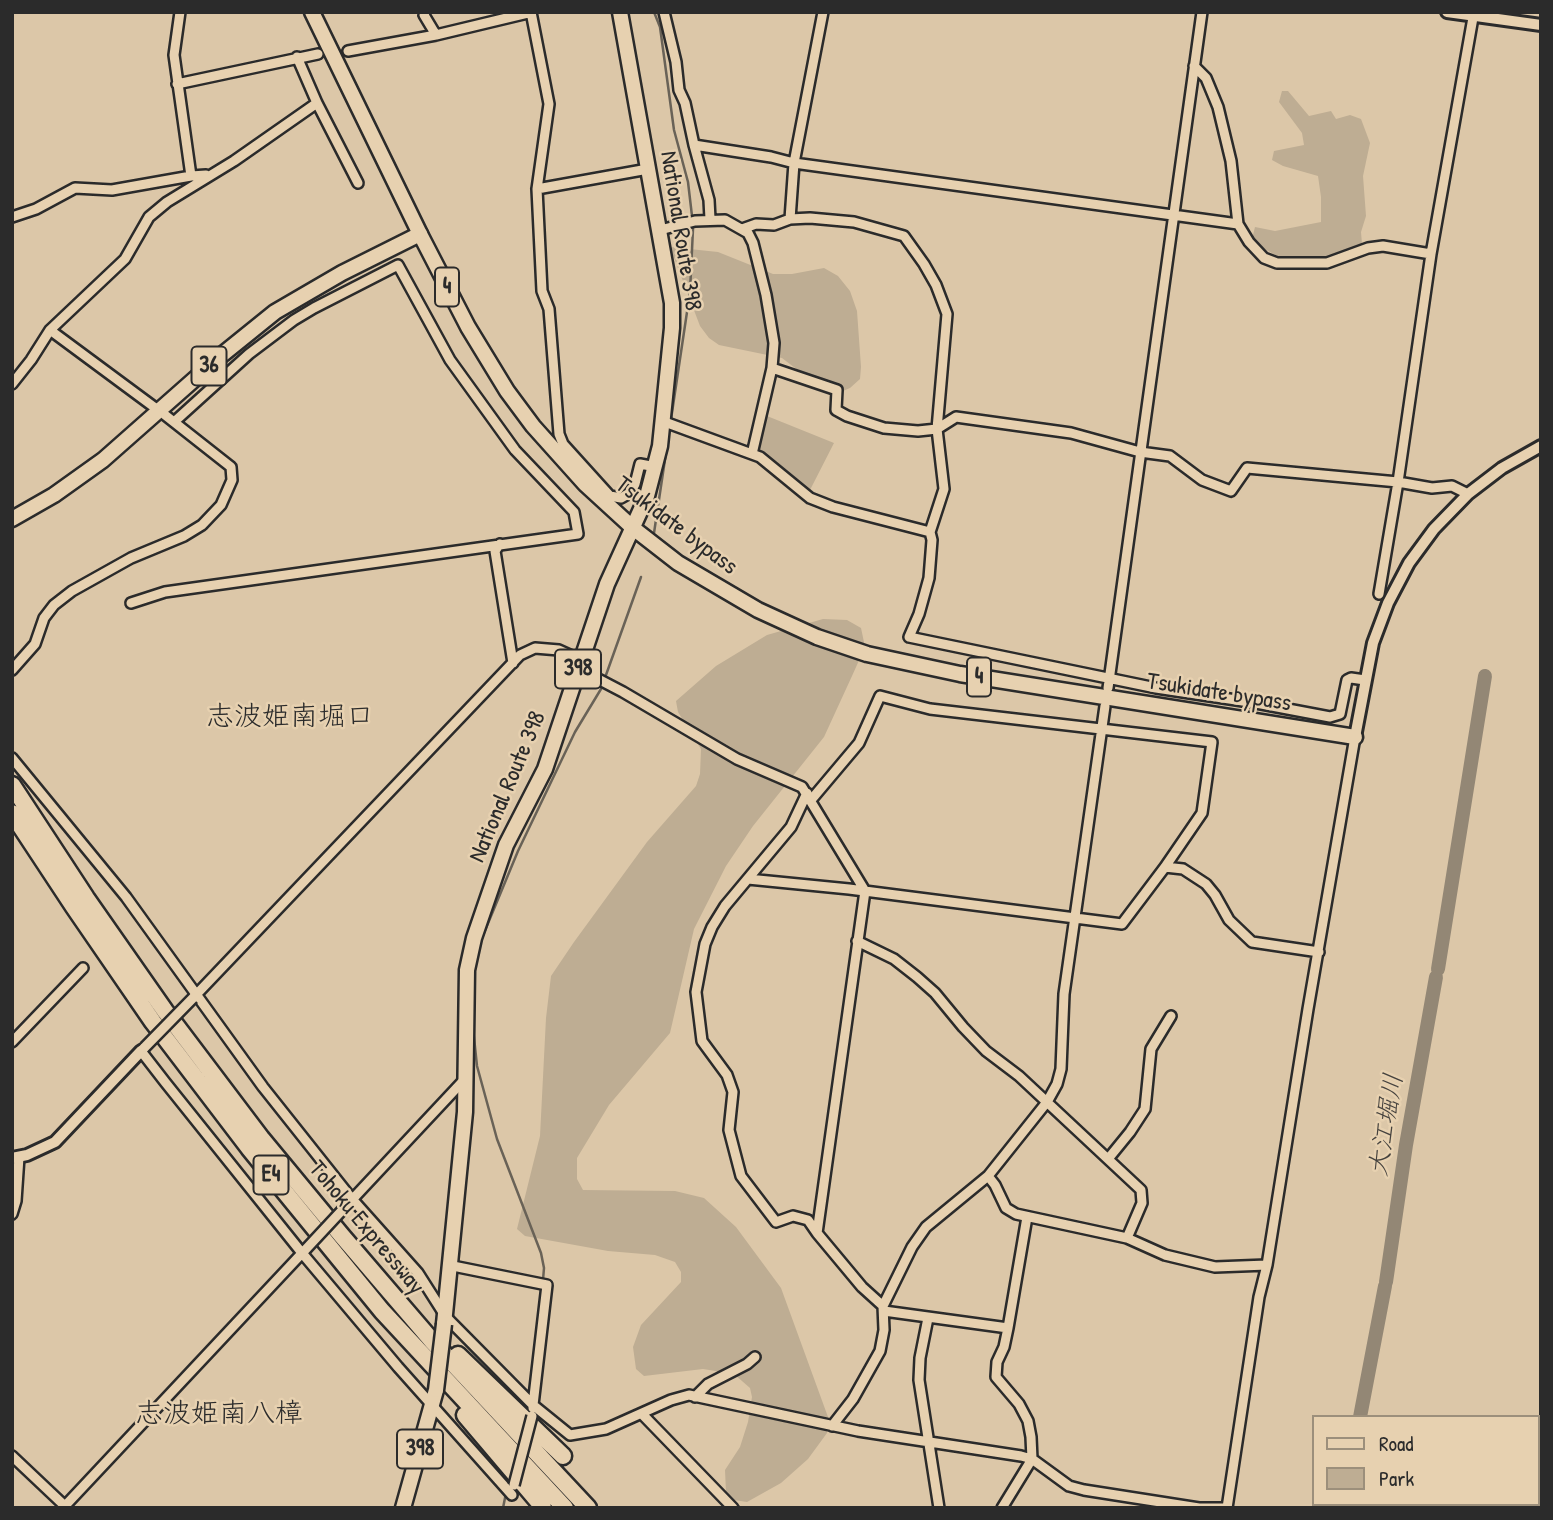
<!DOCTYPE html>
<meta charset="utf-8">
<style>
body{margin:0}
#map{position:relative;width:1553px;height:1520px;overflow:hidden;background:#dcc7a8;font-family:"Patrick Hand",sans-serif}
canvas{display:block}
.frame{position:absolute;inset:0;border:14px solid #2b2b2b;pointer-events:none}
.legend{position:absolute;left:1312px;top:1415px;width:228px;height:91px;box-sizing:border-box;background:#e7d1b0;border:2px solid #9c8f7b;margin:0;padding:9px 12px;list-style:none;font-size:21px;color:#2b2b2b}
.legend li{display:flex;align-items:center;gap:14px;height:35px}
.legend b{width:35px;border:2px solid #9c8f7b}
</style>
<div id="map">
<canvas width="1553" height="1520"></canvas>
<div class="frame"></div>
<ul class="legend">
<li><b style="height:9px;background:#e7d1b0"></b>Road</li>
<li><b style="height:19px;background:#bead93"></b>Park</li>
</ul>
</div>
<script>
const ctx = document.querySelector('canvas').getContext('2d');
ctx.lineJoin = 'round';
function fillPath(path, color) {
  ctx.fillStyle = color;
  ctx.fill(path, 'evenodd');
}
function shape(rows) {
  const path = new Path2D();
  for (const r of rows) {
    path.moveTo(r[0], r[1]);
    for (let i = 2; i < r.length; i += 2) path.lineTo(r[i], r[i + 1]);
  }
  return path;
}
function trace(path, color, width, dash) {
  ctx.strokeStyle = color;
  ctx.lineWidth = width;
  ctx.lineCap = dash ? 'butt' : 'round';
  ctx.setLineDash(dash || []);
  ctx.stroke(path);
}
function label(font, color, halo, rows, align = 'center') {
  ctx.font = font + ' "Patrick Hand","Klee One",sans-serif';
  ctx.lineWidth = 5;
  ctx.setLineDash([]);
  ctx.textBaseline = 'middle';
  ctx.strokeStyle = halo;
  ctx.fillStyle = color;
  for (const [text, x, y, turn = 0] of rows) {
    ctx.save();
    ctx.translate(x, y);
    ctx.rotate((+turn || 0) * Math.PI / 180);
    ctx.textAlign = isNaN(turn) ? turn : align;
    if (halo) ctx.strokeText(text, 0, 0);
    ctx.fillText(text, 0, 0);
    ctx.restore();
  }
}
fillPath(shape([
 [1282,91,1288,91,1309,116,1331,111,1336,119,1350,115,1361,119,1370,143,1363,176,1366,216,1361,232,1362,244,1328,256,1312,259,1295,259,1279,257,1261,247,1252,239,1255,227,1275,231,1321,222,1321,197,1318,176,1283,166,1272,160,1274,151,1304,145,1302,133,1279,102],
 [670,247,718,252,773,274,792,274,824,268,838,276,850,291,857,311,861,367,860,379,850,388,836,394,816,384,782,358,719,345,709,338,700,326],
 [767,416,834,443,810,490,757,450],
 [823,619,847,620,861,628,865,647,852,676,824,737,753,826,726,866,694,929,670,1033,609,1105,577,1158,577,1179,583,1190,675,1191,704,1198,736,1227,781,1288,828,1417,827,1433,808,1459,781,1483,747,1502,734,1500,726,1492,725,1470,740,1447,748,1422,752,1397,750,1388,734,1374,703,1369,644,1376,636,1369,633,1347,641,1325,681,1282,681,1272,675,1262,655,1255,608,1251,525,1236,517,1229,540,1136,546,1018,551,976,574,942,647,842,696,786,700,774,701,749,678,712,676,701,716,666,767,635]
]), '#bead93');
trace(shape([
 [654,12,660,27,674,130,688,182,692,216],
 [654,533,690,292,693,229],
 [479,945,518,851,575,732,601,689,641,577],
 [473,1028,477,1066,497,1139,541,1253,544,1268,541,1304],
 [529,1397,531,1383],
 [503,1508,506,1493]
]), '#696257', 2.5);
trace(shape([
 [1438,969,1485,676],
 [1386,1282,1406,1145,1436,977],
 [1360,1417,1385,1286],
 [1347,1508,1348,1504]
]), '#938775', 14);
const minor = shape([
 [180,12,174,55,191,176],
 [425,12,424,15,436,35],
 [531,12,549,104,537,189,542,291,549,309,559,434,563,444,610,496,621,498,630,493,635,484,640,464,656,467],
 [664,12,676,62,679,90,685,103,694,145,709,200,710,219],
 [348,51,436,35,532,12],
 [297,57,317,103,358,183],
 [1194,66,1206,78,1218,107,1231,161,1238,224,1249,242,1264,258,1277,263,1327,263,1368,248,1383,246,1431,254],
 [177,84,318,54],
 [694,145,771,157,794,163,1238,224],
 [537,189,648,169],
 [12,217,36,209,75,188,112,190,191,176,206,175],
 [790,219,794,163,823,12],
 [742,229,756,224,774,225,790,219,810,218,854,222,904,236,924,264,936,285,947,314,937,429,944,489,930,532,932,540,929,578,919,614,909,637,1156,688,1256,703,1330,717,1340,714,1347,680,1351,678,1365,680],
 [660,230,695,221,725,220,748,233,753,243,766,295,774,343,772,368,752,454],
 [50,330,154,407],
 [772,368,837,390,836,410,847,416,884,428,918,431,937,429,956,417,1071,433,1140,452,1170,456,1202,480,1231,491,1247,468,1398,482,1432,488,1452,486,1468,494],
 [12,384,31,360,50,330,125,259,149,217,167,202,234,161,317,103],
 [662,421,760,457,810,498,833,507,930,532],
 [500,544,495,551,513,663],
 [1379,594,1398,482,1431,254,1474,12],
 [131,603,165,592,578,534,574,512,515,450,450,360,398,265,314,308,294,320,249,354,174,422],
 [12,670,35,644,44,618,54,605,72,591,131,558,184,536,202,525,221,505,232,480,231,467,165,415],
 [1108,688,1202,12],
 [12,758,126,897,263,1087,352,1199,418,1273,446,1317,533,1405,533,1408],
 [807,793,791,827,725,906,712,927,705,944,696,992,702,1041,727,1075,733,1092,729,1130,741,1176,776,1222,793,1216,808,1220,817,1233],
 [1165,867,1183,869,1206,884,1215,895,1229,920,1252,942,1319,952],
 [748,879,849,889,1122,924,1165,867,1202,813,1212,742,930,709,880,696,859,743,811,800],
 [857,941,894,959,917,977,935,993,963,1027,986,1051,1019,1076,1141,1190,1142,1203,1127,1238],
 [193,998,520,655,535,648,559,650,570,655,579,669,623,692,737,759,802,787,865,891,817,1233,862,1287,883,1306],
 [12,1042,83,968],
 [144,1048,141,1051,165,1082,302,1253,398,1367,512,1495],
 [1108,1159,1130,1132,1145,1109,1151,1049,1171,1016],
 [988,1176,995,1185,1006,1208,1016,1214,1127,1238,1165,1255,1215,1267,1267,1265],
 [348,1204,464,1080],
 [12,1214,16,1201,19,1157],
 [448,1265,547,1285,533,1405,570,1435,606,1429,671,1400,689,1395,858,1431,1021,1456,1032,1459,1069,1486,1084,1490,1199,1508,1227,1508],
 [884,1311,1008,1328],
 [928,1318,920,1358,919,1380,939,1508],
 [695,1397,708,1384,747,1364,755,1357],
 [642,1414,733,1508],
 [832,1426,853,1399,880,1351,884,1330,883,1306,912,1247,926,1227,988,1176,1047,1102,1057,1084,1061,1069,1064,994,1105,706],
 [12,1456,67,1508],
 [63,1508,305,1250],
 [1002,1508,1032,1459,1031,1437,1028,1421,1019,1404,996,1377,997,1362,1004,1347,1008,1328,1027,1217],
 [1227,1508,1259,1297,1267,1265,1308,1009,1355,737]
]);
const tertiary = shape([
 [1447,12,1541,25],
 [1355,737,1373,643,1388,603,1409,563,1434,529,1468,494,1502,468,1541,446],
 [12,1158,27,1155,55,1142,141,1051]
]);
const primary = shape([
 [12,519,54,495,103,460,223,354,275,312,342,273,420,234]
]);
const trunk = shape([
 [312,12,420,234,468,327,507,391,533,426,585,484,633,528,678,563,758,610,817,637,867,654,960,674,1355,737],
 [444,1324,465,1112,467,970,474,938,506,845,545,769,607,584,647,496,660,446,672,328,672,303,620,12],
 [403,1508,436,1390]
]);
const motorway = shape([
 [12,785,86,898,165,1011,261,1138,342,1236,433,1342,588,1508],
 [12,813,74,907,153,1022,249,1148,382,1311,565,1508],
 [458,1355,563,1456],
 [465,1415,543,1507]
]);
trace(minor, '#2b2b2b', 14);
trace(tertiary, '#2b2b2b', 16);
trace(primary, '#2b2b2b', 19);
trace(trunk, '#2b2b2b', 19);
trace(motorway, '#2b2b2b', 21);
trace(minor, '#e7d1b0', 9);
trace(tertiary, '#e7d1b0', 10);
trace(primary, '#e7d1b0', 14);
trace(trunk, '#e7d1b0', 14);
trace(motorway, '#e7d1b0', 16);
const minorBridge = shape([
 [145,1047,193,998],
 [306,1249,347,1205],
 [514,1485,532,1416]
]);
const trunkBridge = shape([
 [436,1390,444,1324]
]);
trace(minorBridge, '#2b2b2b', 14, []);
trace(trunkBridge, '#2b2b2b', 19, []);
trace(minorBridge, '#e7d1b0', 9);
trace(trunkBridge, '#e7d1b0', 14);
for (const [x, y, w] of [
 [447,287,24],
 [209,366,35],
 [578,669,46],
 [979,677,24],
 [271,1175,35],
 [420,1449,46]
]) {
  const box = new Path2D();
  box.roundRect(x - w / 2, y - 19.5, w, 39, 5);
  ctx.fillStyle = '#e7d1b0';
  ctx.fill(box);
  trace(box, '#2b2b2b', 2);
}
label('bold 23px', '#2b2b2b', null, [
 ["4",447,287],
 ["36",209,366],
 ["398",578,669],
 ["4",979,677],
 ["E4",271,1175],
 ["398",420,1449]
]);
label('24px', '#2b2b2b', '#e7d1b0', [
 ["National Route 398",680,231,81],
 ["Tsukidate bypass",676,526,37],
 ["Tsukidate bypass",1219,693,9],
 ["National Route 398",508,787,-67],
 ["Tohoku Expressway",366,1228,50]
]);
label('italic 26px', '#45423e', '#e7d1b0', [
 ["大江堀川",1387,1125,-81]
]);
label('28px', '#2b2b2b', '#e7d1b0', [
 ["志波姫南堀口",290,718],
 ["志波姫南八樟",219,1415]
]);
</script>
